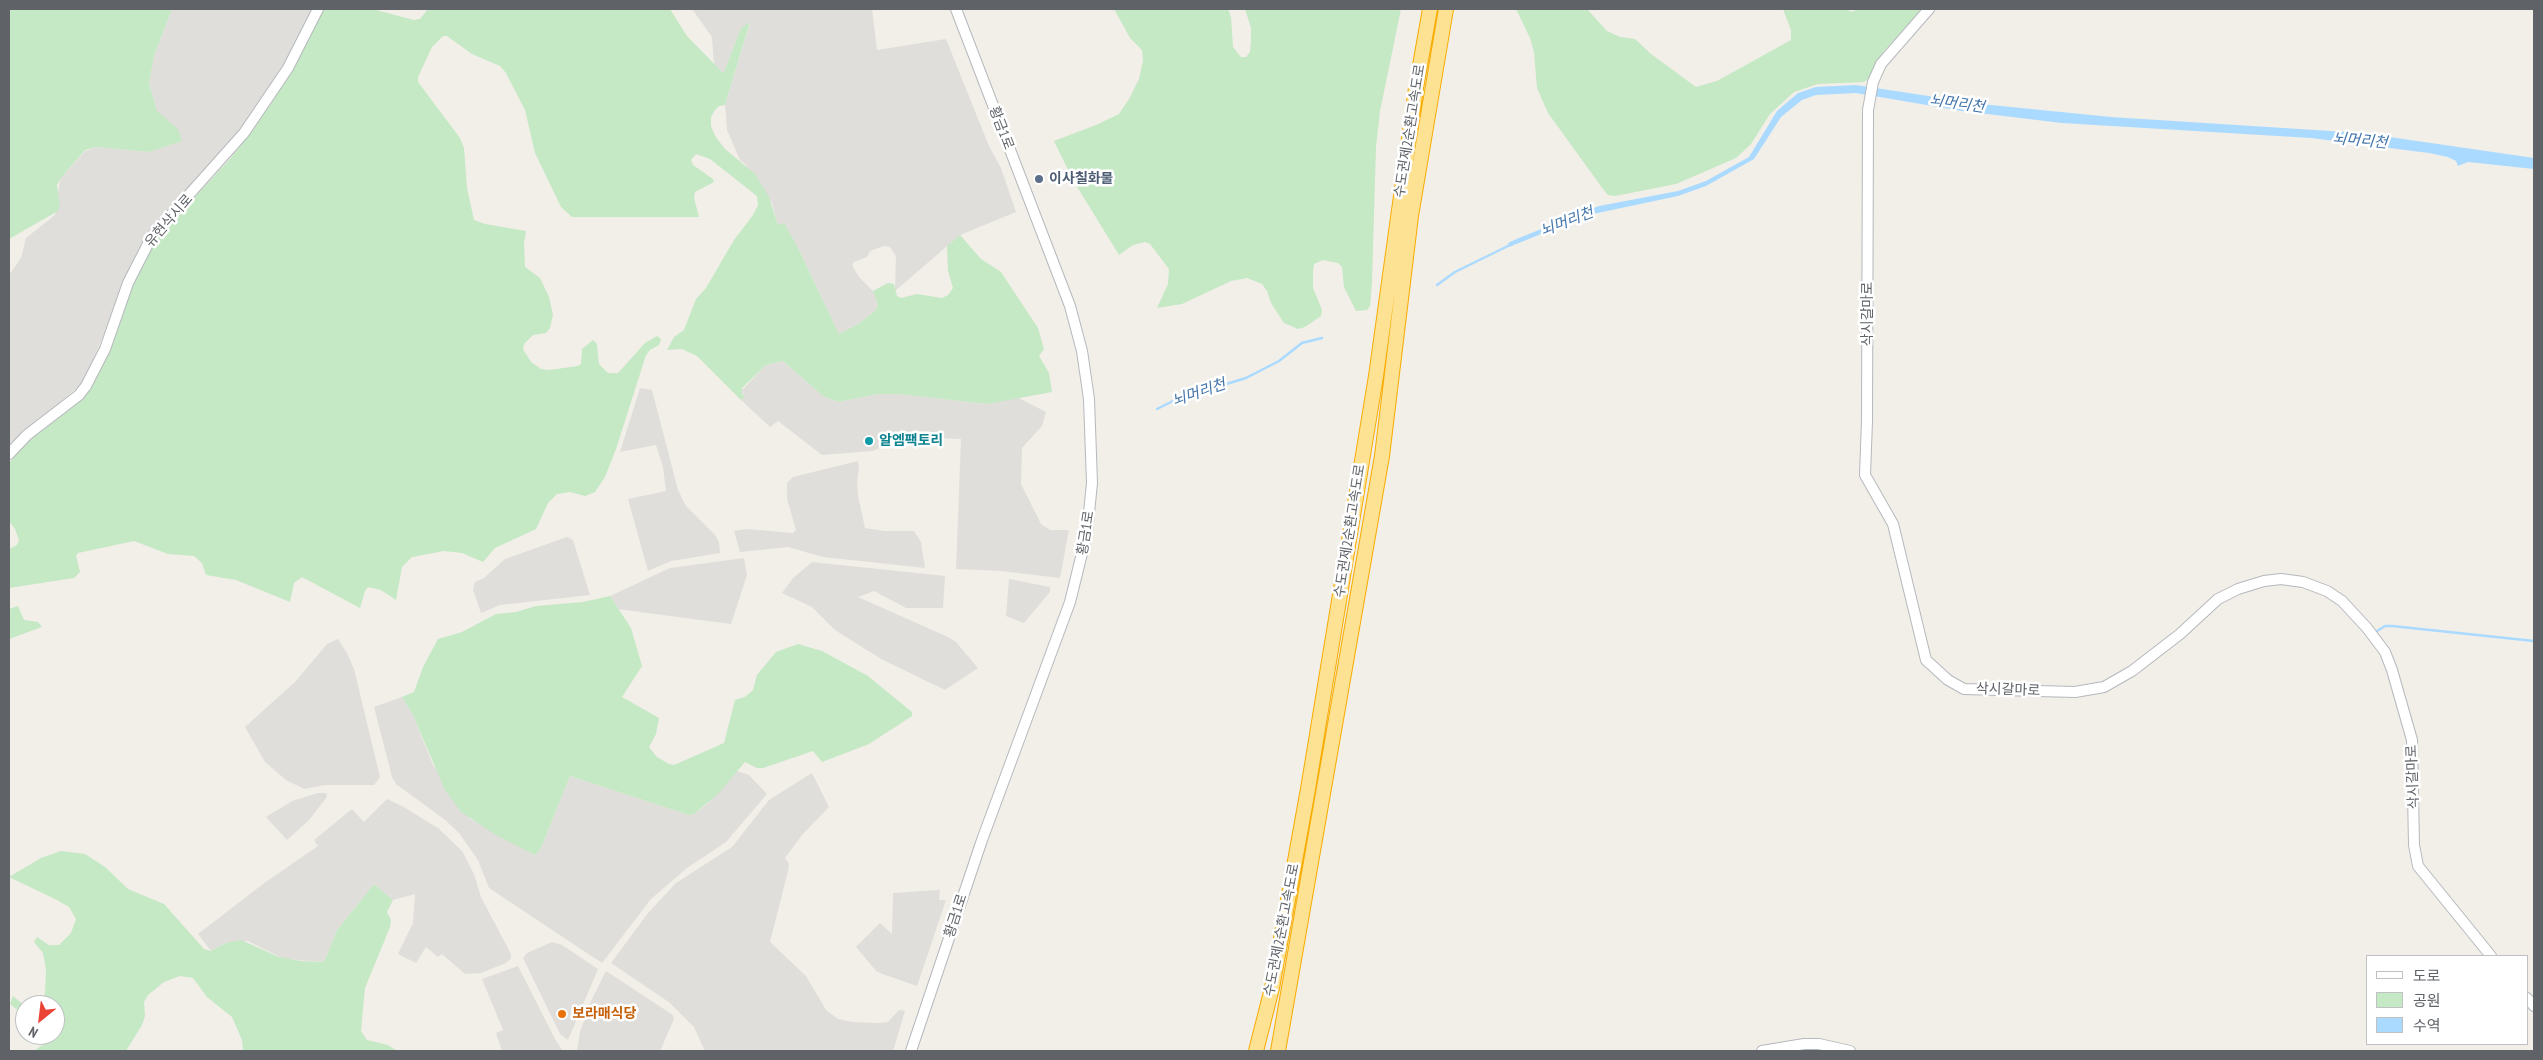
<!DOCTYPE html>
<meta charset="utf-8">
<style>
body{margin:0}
#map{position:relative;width:2543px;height:1060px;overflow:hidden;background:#f1efe8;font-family:"PT Sans Narrow","Noto Sans KR",sans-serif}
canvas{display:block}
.frame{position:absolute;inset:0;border:10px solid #5f6368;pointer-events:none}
.legend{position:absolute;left:2366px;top:955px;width:162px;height:90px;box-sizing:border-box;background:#fff;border:1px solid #bfc1c3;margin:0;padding:6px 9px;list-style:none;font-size:15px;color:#5f6368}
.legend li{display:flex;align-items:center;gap:10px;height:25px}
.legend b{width:25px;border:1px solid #bfc1c3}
.north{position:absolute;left:15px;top:995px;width:50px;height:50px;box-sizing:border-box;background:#fff;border:1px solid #bfc1c3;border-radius:50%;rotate:209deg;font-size:14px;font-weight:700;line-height:20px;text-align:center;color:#5f6368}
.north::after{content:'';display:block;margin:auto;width:18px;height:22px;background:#ea4335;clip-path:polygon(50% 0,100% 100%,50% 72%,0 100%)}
</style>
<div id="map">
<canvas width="2543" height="1060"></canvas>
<div class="frame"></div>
<ul class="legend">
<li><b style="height:6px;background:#fff"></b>도로</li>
<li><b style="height:14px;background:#c5e8c5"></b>공원</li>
<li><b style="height:14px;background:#aadaff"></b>수역</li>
</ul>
<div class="north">N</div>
</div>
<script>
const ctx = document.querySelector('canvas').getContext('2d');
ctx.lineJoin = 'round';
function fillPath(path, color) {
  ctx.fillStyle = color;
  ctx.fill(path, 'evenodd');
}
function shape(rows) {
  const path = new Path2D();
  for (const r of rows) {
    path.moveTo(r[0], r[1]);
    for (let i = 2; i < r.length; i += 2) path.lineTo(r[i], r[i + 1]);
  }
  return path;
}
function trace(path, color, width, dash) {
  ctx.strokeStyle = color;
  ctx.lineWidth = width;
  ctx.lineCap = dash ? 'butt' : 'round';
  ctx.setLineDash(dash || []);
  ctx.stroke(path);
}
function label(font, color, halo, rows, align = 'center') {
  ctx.font = font + ' "PT Sans Narrow","Noto Sans KR",sans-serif';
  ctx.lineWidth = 5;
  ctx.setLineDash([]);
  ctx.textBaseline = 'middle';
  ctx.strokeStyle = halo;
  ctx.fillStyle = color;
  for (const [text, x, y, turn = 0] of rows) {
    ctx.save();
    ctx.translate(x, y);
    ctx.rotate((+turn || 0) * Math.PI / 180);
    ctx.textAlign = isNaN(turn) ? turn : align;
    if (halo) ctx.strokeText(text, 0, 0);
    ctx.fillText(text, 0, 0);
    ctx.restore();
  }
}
fillPath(shape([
 [172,9,313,9,288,58,249,120,141,246,85,379,78,387,9,445,9,275,21,258,26,238,55,215,60,179,85,151,97,147,149,152,182,141,157,111,149,83,154,56],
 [692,9,872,9,877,50,946,39,989,146,1001,168,1016,212,960,235,895,291,896,256,890,247,884,246,870,251,867,257,854,262,852,265,859,277,873,291,878,305,875,311,858,324,839,334,798,248,778,226,772,203,745,164,740,160,727,130,725,105,750,23,741,28,724,72,722,72,714,64,712,37],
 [783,361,823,396,838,402,878,394,898,394,987,404,1017,397,1046,412,1042,426,1022,448,1021,484,1041,524,1050,530,1069,530,1060,578,1001,571,956,569,961,439,911,437,872,451,822,455,778,421,770,427,741,400,745,397,741,391,766,365],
 [640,388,652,390,678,490,686,506,715,535,719,542,720,553,671,561,648,571,628,499,666,491,663,467,656,445,620,452],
 [858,461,859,469,857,482,858,496,865,528,884,531,914,531,921,542,925,568,823,557,788,547,740,552,734,531,747,529,793,533,796,530,787,499,787,483,793,477],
 [567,537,573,540,590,595,500,605,481,613,473,590,475,582,484,578,505,559],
 [744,558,747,575,731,624,617,609,610,596,670,568],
 [812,562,945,576,943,608,906,608,874,591,858,597,948,637,956,642,978,668,945,690,881,659,835,630,812,607,782,593,793,578],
 [1009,579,1050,587,1050,592,1024,623,1006,616],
 [338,639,347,653,354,669,380,777,374,785,325,785,304,789,286,780,265,762,245,727,296,681,327,644],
 [402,697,412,713,433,765,469,818,535,855,541,848,570,776,689,815,694,814,708,803,737,771,749,775,767,794,726,842,687,868,651,899,602,963,489,888,478,860,459,833,444,819,396,784,392,777,374,707],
 [812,773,829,807,802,835,785,858,789,864,788,871,770,942,806,976,826,1010,838,1019,852,1022,877,1023,888,1022,899,1010,905,1011,893,1051,705,1051,694,1027,670,1003,611,963,648,913,676,883,732,847,769,800],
 [318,793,326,793,327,797,309,820,287,840,266,817,292,801],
 [387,799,402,806,438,828,462,851,474,874,481,897,511,954,511,958,506,963,481,973,465,974,442,954,438,957,426,947,416,963,398,954,413,923,415,894,393,900,374,884,337,930,325,960,322,962,284,959,248,941,226,943,211,951,198,934,263,884,318,846,314,840,352,809,364,822],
 [940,890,939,900,946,900,917,986,877,972,856,947,880,923,892,934,893,893],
 [552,942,562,945,598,969,568,1040,560,1034,523,958,527,953],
 [518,966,555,1039,563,1051,502,1051,496,1033,503,1030,482,979],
 [606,971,673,1015,674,1019,660,1051,577,1051,580,1032,591,1001]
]), '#e0deda');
fillPath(shape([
 [9,9,172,9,154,56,149,83,157,111,178,129,182,141,149,152,97,147,85,150,60,179,57,185,60,207,58,211,9,239],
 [323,9,372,9,414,20,420,19,428,9,670,9,687,36,722,72,724,72,741,28,750,22,725,105,719,106,715,110,711,117,711,126,715,136,725,149,755,174,769,197,778,225,784,223,798,248,839,334,858,324,875,311,878,305,873,291,888,283,894,284,897,296,901,298,917,294,942,298,948,295,953,288,948,271,947,246,960,235,981,259,1001,272,1038,328,1044,349,1039,356,1049,373,1052,392,987,404,898,394,878,394,838,402,823,396,783,361,766,365,742,388,742,394,745,397,741,400,697,356,682,349,667,350,674,337,684,330,696,299,706,288,734,240,753,215,758,205,757,196,710,159,696,154,691,160,693,165,713,179,714,182,695,192,694,198,699,217,572,217,561,207,535,153,525,110,506,73,500,66,472,54,447,36,443,36,432,47,418,77,418,82,460,138,464,148,467,188,474,220,485,224,526,231,524,243,525,267,540,278,549,297,553,315,550,328,546,333,533,335,524,344,523,349,531,362,541,369,549,370,578,366,581,364,582,349,593,340,597,344,599,364,608,373,618,373,645,343,657,336,661,339,659,345,650,350,646,355,616,449,605,477,595,492,585,496,570,492,557,494,548,503,536,529,495,548,483,562,462,553,444,551,412,557,402,567,396,600,381,590,368,587,365,591,360,608,302,577,294,583,290,602,236,580,206,575,202,563,194,556,168,554,134,541,78,553,76,556,80,572,74,578,9,588,9,549,17,545,19,540,15,529,9,521,9,463,31,437,79,402,86,394,101,368,130,290,156,239,229,160,253,130,293,70],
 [1114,9,1228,9,1231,17,1233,47,1241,57,1246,57,1250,52,1251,42,1251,28,1245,9,1401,9,1380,111,1376,147,1372,282,1370,306,1367,310,1356,311,1344,287,1342,267,1338,263,1323,260,1314,264,1313,271,1313,288,1322,310,1321,316,1305,327,1298,329,1284,323,1271,303,1267,291,1262,284,1247,278,1231,281,1182,304,1157,308,1168,284,1169,269,1150,244,1145,242,1133,245,1119,255,1073,180,1054,141,1096,125,1119,114,1129,99,1139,79,1143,61,1142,50,1130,38],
 [1516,9,1587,9,1607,31,1620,37,1635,39,1651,54,1696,87,1717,81,1791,40,1791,30,1783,9,1847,9,1851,12,1858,9,1922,9,1883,52,1868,79,1864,82,1818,84,1794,92,1770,114,1751,144,1736,158,1676,184,1615,196,1608,195,1603,189,1548,113,1537,88,1534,52,1530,38],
 [610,596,631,628,642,666,622,697,659,718,656,734,649,747,657,757,669,764,674,765,724,743,735,700,745,697,753,690,757,675,776,652,798,644,822,651,868,676,907,708,912,712,912,716,869,744,822,762,813,751,763,768,757,768,745,762,718,794,694,814,689,815,570,776,541,848,535,855,496,835,461,812,445,790,412,713,402,697,414,692,423,667,438,639,462,632,496,614,516,612,536,606,583,602],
 [18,606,24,620,38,622,42,627,9,639,9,609],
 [61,851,85,854,105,867,128,889,164,904,204,949,211,951,226,943,241,940,279,957,301,961,322,962,325,960,337,930,374,884,393,900,387,912,391,920,390,927,365,988,361,1031,367,1040,388,1045,397,1051,243,1051,242,1040,232,1017,207,997,193,978,180,976,164,982,148,995,144,1002,145,1016,142,1025,126,1051,34,1051,44,1044,41,1035,55,1035,55,1005,40,1005,45,993,46,970,43,953,34,942,37,937,49,945,59,945,71,933,76,919,69,907,57,900,9,877,41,858],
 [13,996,25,1006,25,1016,10,1004]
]), '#c5e8c5');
fillPath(shape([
 [1856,85,1981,104,2111,117,2362,133,2534,158,2534,169,2468,162,2458,166,2456,161,2448,157,2429,153,2311,138,2062,123,1962,111,1856,93,1816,95,1802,100,1781,117,1754,159,1706,186,1678,196,1588,215,1509,247,1508,243,1519,238,1599,206,1678,191,1706,181,1749,157,1777,111,1798,93,1816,87]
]), '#aadaff');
trace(shape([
 [1437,285,1455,272,1512,244],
 [1157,409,1177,399,1246,378,1279,361,1302,343,1322,338],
 [2377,631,2385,626,2392,626,2534,641]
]), '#aadaff', 2.5);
const minor = shape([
 [1929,9,1881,64,1873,82,1868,110,1867,421,1865,475,1893,524,1926,660,1948,680,1964,689,2075,692,2104,687,2132,671,2180,634,2218,599,2238,589,2264,581,2281,579,2303,582,2327,591,2342,601,2367,628,2385,652,2392,670,2412,740,2414,845,2418,866,2491,956],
 [9,454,27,435,79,395,86,386,105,349,128,283,152,236,244,133,288,68,318,9],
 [2527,998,2534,1006],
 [911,1051,982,840,1070,602,1087,533,1092,483,1089,399,1082,351,1070,306,956,9],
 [1762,1051,1804,1044,1819,1044,1850,1051]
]);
const highway = shape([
 [1256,1051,1272,988,1308,789,1376,376,1416,88,1430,9],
 [1278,1051,1382,456,1411,216,1446,9]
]);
trace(minor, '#b5b8bc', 12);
trace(highway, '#f9ab00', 16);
trace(minor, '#fff', 10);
trace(highway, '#fde293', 14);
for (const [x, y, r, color] of [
 [1039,179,5,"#5c6f8a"],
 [869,441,5,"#0f9aa8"],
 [562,1014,5,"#e8710a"]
]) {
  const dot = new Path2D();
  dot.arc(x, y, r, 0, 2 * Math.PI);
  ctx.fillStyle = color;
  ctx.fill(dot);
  trace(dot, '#fff', 2);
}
label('14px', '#5f6368', '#fff', [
 ["황금1로",1001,128,69],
 ["수도권제2순환고속도로",1410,131,-81],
 ["유현삭시로",169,221,-49],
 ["삭시갈마로",1868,314,-90],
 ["수도권제2순환고속도로",1350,531,-81],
 ["황금1로",1086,533,-81],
 ["삭시갈마로",2008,690,2],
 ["삭시갈마로",2413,777,-92],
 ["황금1로",956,916,-72],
 ["수도권제2순환고속도로",1282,930,-79]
]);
label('bold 14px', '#4e5e75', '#fff', [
 ["이사칠화물",1049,179]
], 'left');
label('bold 14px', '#0d838f', '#fff', [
 ["알엠팩토리",879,441]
], 'left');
label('bold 14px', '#c56008', '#fff', [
 ["보라매식당",572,1014]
], 'left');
label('italic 15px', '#4174aa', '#fff', [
 ["뇌머리천",1957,104,8],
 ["뇌머리천",2360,141,5],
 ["뇌머리천",1567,222,-21],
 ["뇌머리천",1199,393,-19]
]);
</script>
